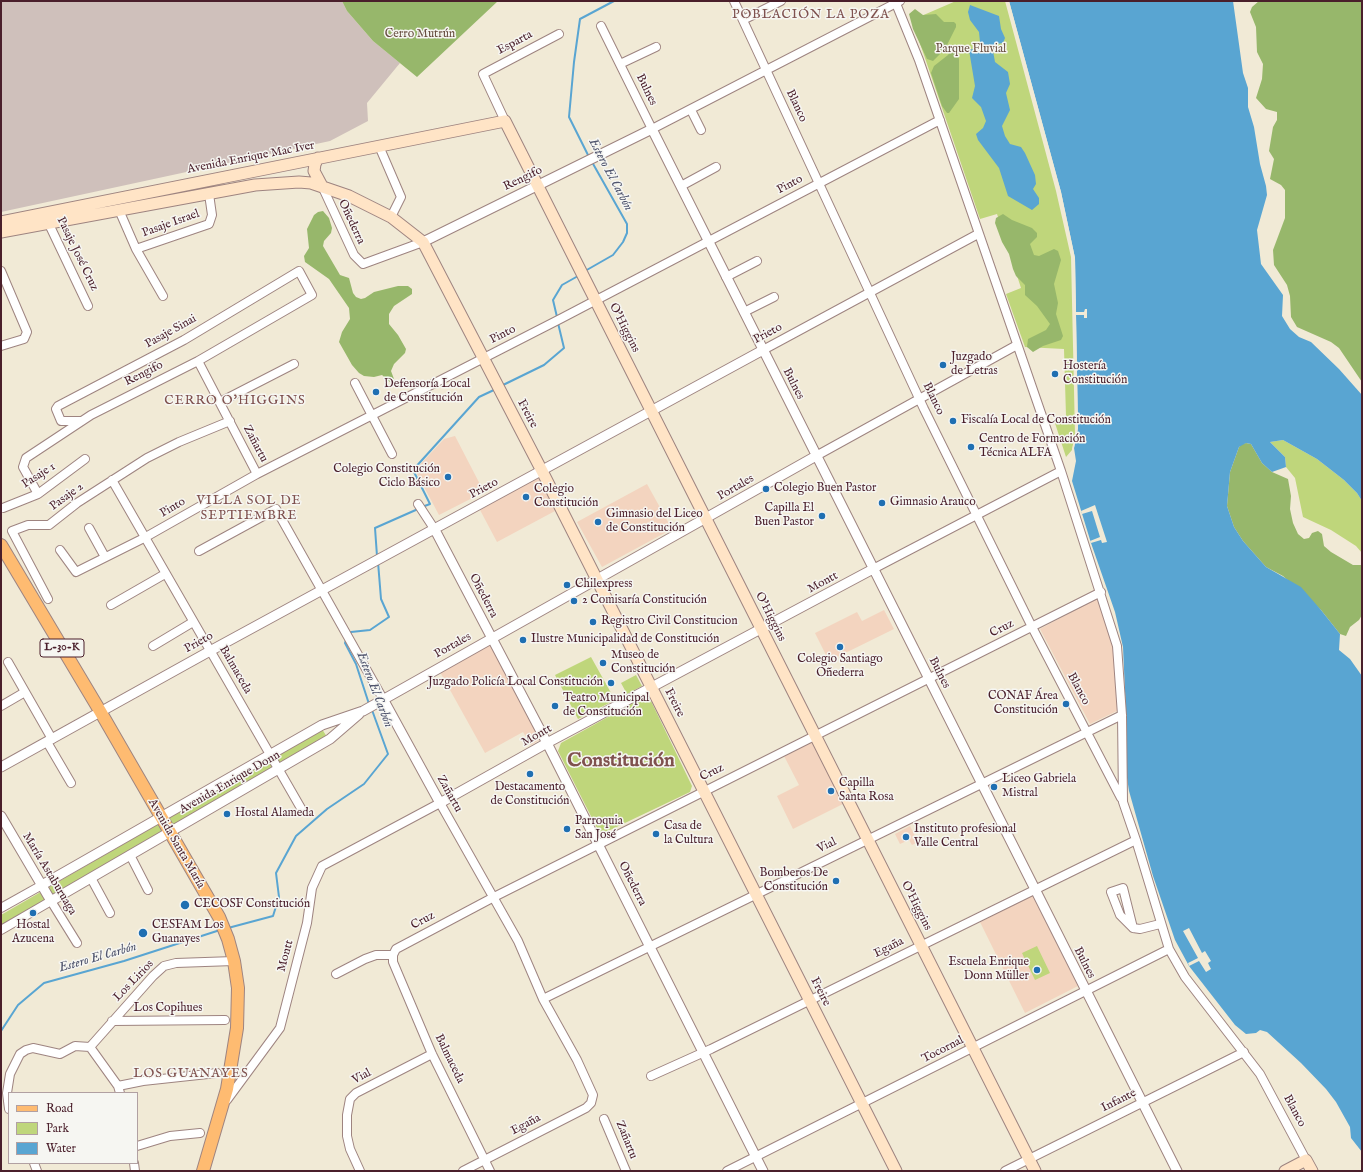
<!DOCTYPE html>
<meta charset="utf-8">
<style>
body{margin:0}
#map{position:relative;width:1363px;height:1172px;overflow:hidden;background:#f1ead6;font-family:"IM FELL English",serif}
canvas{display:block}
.frame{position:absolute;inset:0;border:2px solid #4a1f2b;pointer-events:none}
.legend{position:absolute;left:8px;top:1092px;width:130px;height:72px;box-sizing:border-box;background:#f6f6f2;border:1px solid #b1a0a2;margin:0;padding:5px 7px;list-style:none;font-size:12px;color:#4a1f2b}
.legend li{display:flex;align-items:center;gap:8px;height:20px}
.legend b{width:20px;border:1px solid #b1a0a2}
</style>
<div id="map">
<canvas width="1363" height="1172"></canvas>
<div class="frame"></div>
<ul class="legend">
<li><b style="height:5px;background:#febb71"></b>Road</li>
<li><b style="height:11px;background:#bfd67b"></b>Park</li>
<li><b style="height:11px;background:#59a5d2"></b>Water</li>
</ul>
</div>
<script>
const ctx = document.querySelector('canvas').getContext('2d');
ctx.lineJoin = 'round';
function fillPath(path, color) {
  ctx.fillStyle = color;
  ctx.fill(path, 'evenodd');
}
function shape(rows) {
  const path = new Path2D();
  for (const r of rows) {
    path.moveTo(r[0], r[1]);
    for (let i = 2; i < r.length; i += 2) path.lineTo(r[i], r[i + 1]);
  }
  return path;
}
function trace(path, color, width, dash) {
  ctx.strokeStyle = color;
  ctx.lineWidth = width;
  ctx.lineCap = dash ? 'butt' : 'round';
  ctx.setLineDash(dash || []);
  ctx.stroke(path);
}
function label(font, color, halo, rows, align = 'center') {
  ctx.font = font + ' "IM FELL English",serif';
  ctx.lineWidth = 3;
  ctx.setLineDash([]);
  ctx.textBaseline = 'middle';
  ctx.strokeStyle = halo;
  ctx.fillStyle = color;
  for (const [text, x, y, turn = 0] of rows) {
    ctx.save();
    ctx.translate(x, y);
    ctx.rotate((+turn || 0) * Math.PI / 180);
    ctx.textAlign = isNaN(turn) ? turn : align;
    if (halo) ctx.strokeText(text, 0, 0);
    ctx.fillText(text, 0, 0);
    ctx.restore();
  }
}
fillPath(shape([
 [455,436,484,492,439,515,415,470,444,439],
 [538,477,555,511,497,542,480,510],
 [647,484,672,529,602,567,577,522],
 [1097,598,1116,652,1117,711,1090,724,1040,629],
 [884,610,894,629,829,661,815,633,857,612,862,621],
 [491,644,541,739,531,745,523,732,485,753,440,672],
 [812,741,845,803,793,829,777,796,799,785,784,756],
 [910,826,918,842,912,845,909,840,900,844,895,834],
 [1032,895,1078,986,1025,1013,980,922]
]), '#f3d4bf');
fillPath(shape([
 [1,1,342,1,347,11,373,41,400,63,367,103,368,121,330,141,1,212]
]), '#cfc0bb');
fillPath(shape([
 [956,1,1005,1,1056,191,1071,257,1075,435,1072,450,1066,457,1054,420,1066,416,1064,349,1025,347,1006,294,1021,288,997,214,980,219,912,20],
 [1283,440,1317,459,1344,480,1357,493,1362,501,1362,553,1356,546,1331,530,1303,517,1295,478,1286,467,1285,457,1270,442],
 [591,657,615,700,578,719,555,675],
 [636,675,642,686,627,694,621,683],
 [644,697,650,699,692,786,690,792,606,832,599,832,558,751,561,743],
 [322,729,327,737,1,926,1,915],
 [1037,946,1050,973,1035,980,1022,953]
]), '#bfd67b');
fillPath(shape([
 [342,1,498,1,417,77,373,41,347,11],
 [1259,1,1362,1,1362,382,1339,348,1331,342,1297,327,1291,317,1290,296,1287,285,1274,265,1273,250,1285,218,1285,190,1281,185,1270,179,1274,159,1269,151,1273,127,1277,120,1277,112,1266,109,1256,98,1262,79,1263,64,1257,52,1256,27,1250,12,1252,7],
 [915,9,923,15,936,14,944,22,954,22,956,24,956,27,945,49,933,61,927,59,913,29,909,14],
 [953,47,957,52,959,59,959,99,949,113,947,113,942,106,931,73,934,66,948,55],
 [323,211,329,218,332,228,331,233,324,241,323,246,340,275,349,278,353,293,356,297,361,299,365,298,374,292,398,286,408,286,412,289,412,294,394,306,389,314,389,324,398,335,406,349,405,353,394,364,391,371,394,379,390,382,382,375,374,377,364,376,359,373,352,365,339,342,342,332,350,319,349,308,329,279,305,262,304,256,309,248,307,229,314,215,318,212],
 [1003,214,1012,220,1032,228,1037,233,1037,237,1030,244,1034,255,1039,256,1054,249,1058,251,1061,260,1054,284,1058,303,1056,314,1063,336,1061,340,1043,346,1033,352,1027,347,1028,339,1046,330,1050,324,1037,306,1025,295,1025,285,1016,276,1013,269,1009,254,1002,242,995,223,996,218],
 [1246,443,1251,444,1262,463,1272,472,1288,479,1291,496,1290,509,1293,523,1298,534,1304,539,1309,538,1312,533,1318,531,1322,534,1324,546,1331,552,1353,565,1362,565,1362,615,1359,620,1350,627,1346,636,1340,634,1321,610,1283,576,1266,567,1243,541,1234,527,1227,506,1230,472,1239,447,1242,444]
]), '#97b76b');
fillPath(shape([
 [1009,1,1233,1,1243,73,1248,88,1248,107,1254,127,1260,164,1266,186,1267,195,1257,230,1261,264,1283,295,1282,316,1290,329,1299,337,1311,342,1339,369,1362,395,1362,501,1357,493,1344,480,1317,459,1283,440,1270,442,1285,457,1286,467,1272,472,1262,463,1251,444,1246,443,1239,447,1230,472,1227,506,1234,527,1243,541,1266,567,1301,587,1321,610,1340,634,1339,650,1350,659,1362,676,1362,1152,1351,1138,1350,1127,1336,1102,1326,1089,1301,1063,1267,1032,1260,1030,1256,1033,1246,1034,1235,1025,1189,966,1175,940,1153,876,1129,791,1126,771,1127,735,1123,647,1115,612,1091,543,1072,481,1076,461,1074,448,1078,428,1075,258,1061,192],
 [970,5,999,16,1001,29,1005,38,1003,43,997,44,993,51,995,62,1008,72,1010,84,1006,93,1010,110,1002,126,1005,136,1010,144,1021,147,1025,153,1035,175,1036,184,1033,189,1039,198,1039,204,1032,210,1008,196,999,168,978,140,976,134,983,128,986,121,981,107,972,98,975,86,969,50,976,48,980,42,979,32,970,20,968,12]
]), '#59a5d2');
fillPath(shape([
 [1007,1,1009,1,1061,192,1075,258,1076,312,1084,312,1085,309,1087,309,1087,318,1084,318,1084,315,1076,315,1078,428,1074,448,1072,450,1076,428,1073,258,1059,193],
 [1095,505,1107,542,1102,543,1101,540,1091,543,1090,541,1100,537,1092,511,1082,514,1081,511],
 [1189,928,1202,953,1205,951,1211,961,1208,963,1211,969,1206,972,1199,961,1189,966,1188,963,1198,958,1183,931]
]), '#f1ead6');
trace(shape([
 [589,157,569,117,574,62,580,19,614,1],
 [585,271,613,255,623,242,627,233,627,224,592,162],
 [557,317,553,300,562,285,578,276],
 [501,386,544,365,564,348,558,323],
 [422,507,430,504,413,470,479,397,496,389],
 [377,556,375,528,418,509],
 [350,634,351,632,370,630,389,617,381,599,378,562],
 [346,640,345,643,356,664,369,704],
 [228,928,273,916,279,897,276,873,296,836,327,809,364,784,388,754,372,710],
 [1,1031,18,1005,44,983,124,961,220,930]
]), '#59a5d2', 2);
const minor = shape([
 [734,1,924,409,1032,627,1121,798],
 [895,1,919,60,1061,471,1117,646,1122,715,1123,802,1136,840,1169,949,1185,977,1260,1074,1306,1160],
 [743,20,781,1],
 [601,26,652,129,900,1],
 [620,64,656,47],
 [691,110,701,130],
 [505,121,483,74,559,34],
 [379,146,401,197,391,217],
 [322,186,354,255,363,264,423,242],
 [681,186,716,167],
 [119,210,136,249,163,296],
 [47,220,88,306],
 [136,249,209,224,212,215,209,194],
 [1,271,27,332,24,339,1,346],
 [726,277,757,261],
 [744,312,774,297],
 [763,350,978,234],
 [198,361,257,474],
 [355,383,392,454],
 [220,402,294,364],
 [816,456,1017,345],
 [112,480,302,810],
 [38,494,23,467,26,458,91,415,198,361,312,295,299,271,184,340,58,406,56,409,61,421,81,421],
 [418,504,435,530],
 [3,508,38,494,85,459],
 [89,528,105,557],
 [60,550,76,572,144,538,257,474,562,318,940,120],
 [199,551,276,509,383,699],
 [873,569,1061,471],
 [48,599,12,531,28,525,49,525,77,503,147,458,179,442,230,421],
 [111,605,165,574],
 [153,646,193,622],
 [8,662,52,739],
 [1,706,25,692],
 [47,742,71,783],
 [130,855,148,890],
 [91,878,110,913],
 [1,908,42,885],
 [1133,928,1120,915,1111,892,1123,888,1133,928,1140,929,1160,924],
 [1,930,51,901,77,943],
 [336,974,365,959,376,955,393,955],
 [543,999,1122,715],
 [112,1021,225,1020],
 [90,1047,153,976,164,966,176,963,234,961],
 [651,1076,711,1049,1136,840],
 [118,1086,143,1081,217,1073],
 [227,1100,280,1028,307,923,312,888,322,866,440,803,518,941,543,999,577,1060,593,1095,591,1103,586,1108,463,1171],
 [9,1109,7,1093,10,1074,20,1054,26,1050,33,1048,60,1054,75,1046,90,1047,118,1086,120,1093],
 [604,1119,626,1171],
 [137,1146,170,1136,200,1133],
 [34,1163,37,1171],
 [134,1163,135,1171],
 [360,1171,350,1149,347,1136,347,1115,350,1099,356,1093,432,1054],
 [490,1171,432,1054,393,962,393,955,396,949,494,897,1101,592],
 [727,1171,1169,949],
 [1005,1171,1244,1052]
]);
const tertiary = shape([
 [423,242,652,129,1177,1171],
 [435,530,547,743,763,1171],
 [383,699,440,803,547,743,873,569],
 [1,767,210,651,763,350],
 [1,816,51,901,330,739,359,714],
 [42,885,322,725,363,711,816,456]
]);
const secondary = shape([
 [318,158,315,164,314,171,322,186],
 [1,222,505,121,1035,1171],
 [1,232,255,185,299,182,311,183,349,196,391,217,423,242,542,471,896,1171],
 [1285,1171,1306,1160,1312,1171]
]);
const primary = shape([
 [1,545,100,711,219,917,228,939,234,961,238,988,237,1028,227,1089,203,1171]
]);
trace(minor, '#9e8480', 10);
trace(tertiary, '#9e8480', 11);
trace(secondary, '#9e8480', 13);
trace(primary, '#9e8480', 14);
trace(minor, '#fff', 8);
trace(tertiary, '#fff', 9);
trace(secondary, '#ffe4c6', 11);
trace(primary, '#febb71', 12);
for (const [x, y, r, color] of [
 [943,365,4,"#1f6fb2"],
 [1055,374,4,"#1f6fb2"],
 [376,392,4,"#1f6fb2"],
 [953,421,4,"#1f6fb2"],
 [971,447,4,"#1f6fb2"],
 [448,477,4,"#1f6fb2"],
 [766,489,4,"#1f6fb2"],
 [526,497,4,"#1f6fb2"],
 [882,503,4,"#1f6fb2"],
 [822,516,4,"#1f6fb2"],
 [598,522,4,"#1f6fb2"],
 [567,585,4,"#1f6fb2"],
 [574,601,4,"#1f6fb2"],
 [593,622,4,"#1f6fb2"],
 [523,640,4,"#1f6fb2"],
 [840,647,4,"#1f6fb2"],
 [603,663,4,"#1f6fb2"],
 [611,683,4,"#1f6fb2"],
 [1066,704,4,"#1f6fb2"],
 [555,706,4,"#1f6fb2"],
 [530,774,4,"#1f6fb2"],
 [994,787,4,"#1f6fb2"],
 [831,791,4,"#1f6fb2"],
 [227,814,4,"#1f6fb2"],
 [567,829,4,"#1f6fb2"],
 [656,834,4,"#1f6fb2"],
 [906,837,4,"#1f6fb2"],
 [836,881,4,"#1f6fb2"],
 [185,905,5,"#1f6fb2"],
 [33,913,4,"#1f6fb2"],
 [143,933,5,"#1f6fb2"],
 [1037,970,4,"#1f6fb2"]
]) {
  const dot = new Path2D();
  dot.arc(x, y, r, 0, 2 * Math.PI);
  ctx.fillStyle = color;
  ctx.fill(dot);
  trace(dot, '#f6f6f2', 1.5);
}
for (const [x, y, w] of [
 [62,648,44]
]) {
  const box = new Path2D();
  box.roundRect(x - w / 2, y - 9, w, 18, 3);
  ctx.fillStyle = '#f6f6f2';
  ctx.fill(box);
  trace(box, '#4a1f2b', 1);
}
label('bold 11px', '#4a1f2b', null, [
 ["L-30-K",62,648]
]);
label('12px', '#674d3f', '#f6f6f2', [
 ["Cerro Mutrún",420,35],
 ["Parque Fluvial",971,50]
]);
label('12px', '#4a1f2b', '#f6f6f2', [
 ["Esparta",515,43,-28],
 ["Bulnes",646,90,64],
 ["Blanco",796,106,65],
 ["Avenida Enrique Mac Iver",251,158,-11],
 ["Rengifo",523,179,-26],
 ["Pinto",790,185,-28],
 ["Oñederra",351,222,65],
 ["Pasaje Israel",171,224,-20],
 ["Pasaje José Cruz",77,254,64],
 ["O'Higgins",624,328,63],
 ["Pasaje Sinai",171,332,-29],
 ["Prieto",768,334,-28],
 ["Pinto",503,335,-27],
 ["Rengifo",144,374,-27],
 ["Bulnes",793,384,63],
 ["Blanco",933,399,64],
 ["Freire",527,414,62],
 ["Zañartu",255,444,62],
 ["Pasaje 1",39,476,-33],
 ["Portales",736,488,-30],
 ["Prieto",484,489,-28],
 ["Pasaje 2",67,497,-36],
 ["Pinto",173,508,-30],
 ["Montt",823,583,-28],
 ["Oñederra",483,596,62],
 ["O'Higgins",770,617,63],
 ["Cruz",1002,629,-27],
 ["Prieto",199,643,-29],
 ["Portales",453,646,-29],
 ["Balmaceda",235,670,60],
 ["Bulnes",939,673,63],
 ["Blanco",1078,689,62],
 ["Freire",674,703,63],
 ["Montt",537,736,-29],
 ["Cruz",712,773,-26],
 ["Avenida Enrique Donn",230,783,-30],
 ["Zañartu",449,794,61],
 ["Avenida Santa María",176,844,60],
 ["Vial",827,846,-26],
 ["María Astaburuaga",49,874,59],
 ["Oñederra",632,884,63],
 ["O'Higgins",916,906,63],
 ["Cruz",423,921,-28],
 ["Egaña",889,948,-26],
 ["Montt",286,956,-75],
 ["Bulnes",1084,963,63],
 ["Los Lirios",134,981,-46],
 ["Freire",820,992,63],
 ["Los Copihues",168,1009],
 ["Tocornal",943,1050,-27],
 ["Balmaceda",449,1059,64],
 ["Vial",362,1077,-28],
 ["Infante",1119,1101,-27],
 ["Blanco",1294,1111,62],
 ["Egaña",526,1125,-28],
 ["Zañartu",626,1140,68]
]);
label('12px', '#4a1f2b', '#f6f6f2', [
 ["Juzgado",951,358],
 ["de Letras",951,372],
 ["Hostería",1063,367],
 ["Constitución",1063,381],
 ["Defensoría Local",384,385],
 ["de Constitución",384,399],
 ["Fiscalía Local de Constitución",961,421],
 ["Centro de Formación",979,440],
 ["Técnica ALFA",979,454],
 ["Colegio Constitución",440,470,"right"],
 ["Ciclo Básico",440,484,"right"],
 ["Colegio Buen Pastor",774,489],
 ["Colegio",534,490],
 ["Constitución",534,504],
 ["Gimnasio Arauco",890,503],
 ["Capilla El",814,509,"right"],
 ["Buen Pastor",814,523,"right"],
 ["Gimnasio del Liceo",606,515],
 ["de Constitución",606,529],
 ["Chilexpress",575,585],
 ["2 Comisaría Constitución",582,601],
 ["Registro Civil Constitucion",601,622],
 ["Ilustre Municipalidad de Constitución",531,640],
 ["Museo de",611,656],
 ["Constitución",611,670],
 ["Colegio Santiago",840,660,"center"],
 ["Oñederra",840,674,"center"],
 ["Juzgado Policía Local Constitución",603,683,"right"],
 ["CONAF Área",1058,697,"right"],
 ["Constitución",1058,711,"right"],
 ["Teatro Municipal",563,699],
 ["de Constitución",563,713],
 ["Liceo Gabriela",1002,780],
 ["Mistral",1002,794],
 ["Capilla",839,784],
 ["Santa Rosa",839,798],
 ["Destacamento",530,788,"center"],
 ["de Constitución",530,802,"center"],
 ["Hostal Alameda",235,814],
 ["Parroquia",575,822],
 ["San José",575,836],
 ["Casa de",664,827],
 ["la Cultura",664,841],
 ["Instituto profesional",914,830],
 ["Valle Central",914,844],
 ["Bomberos De",828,874,"right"],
 ["Constitución",828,888,"right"],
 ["CECOSF Constitución",194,905],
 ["Hostal",33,926,"center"],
 ["Azucena",33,940,"center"],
 ["CESFAM Los",152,926],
 ["Guanayes",152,940],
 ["Escuela Enrique",1029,963,"right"],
 ["Donn Müller",1029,977,"right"]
], 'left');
ctx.letterSpacing = '1px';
label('13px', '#7f514e', '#f6f6f2', [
 ["POBLACIÓN LA POZA",811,15],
 ["CERRO O'HIGGINS",235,401],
 ["VILLA SOL DE",249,501],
 ["SEPTIEMBRE",249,516],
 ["LOS GUANAYES",191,1074]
]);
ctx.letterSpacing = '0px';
label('italic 13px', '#50556e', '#f6f6f2', [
 ["Estero El Carbón",610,175,62],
 ["Estero El Carbón",374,690,69],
 ["Estero El Carbón",98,958,-16]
]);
label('bold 20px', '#7f514e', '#f6f6f2', [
 ["Constitución",621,762]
]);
</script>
